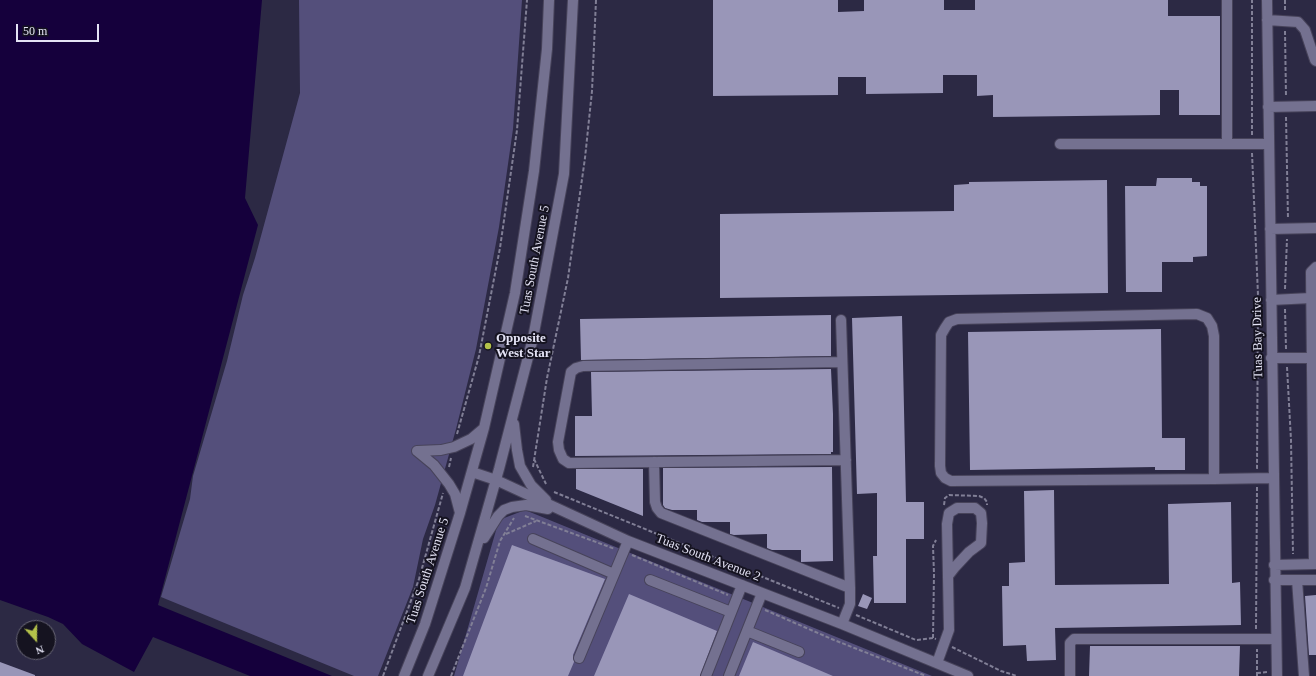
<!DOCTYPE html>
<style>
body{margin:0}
#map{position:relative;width:1316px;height:676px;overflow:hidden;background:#2c2944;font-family:Georgia,serif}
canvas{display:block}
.north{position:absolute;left:16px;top:620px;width:40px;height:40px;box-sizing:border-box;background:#151320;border:1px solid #686675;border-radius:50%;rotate:159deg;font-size:11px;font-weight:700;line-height:16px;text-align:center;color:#e4e3f5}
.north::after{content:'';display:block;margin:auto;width:14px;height:18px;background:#b4c24a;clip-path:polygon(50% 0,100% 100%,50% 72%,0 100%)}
.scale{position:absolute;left:16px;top:24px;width:83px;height:18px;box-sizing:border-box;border:2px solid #e4e3f5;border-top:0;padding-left:5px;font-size:12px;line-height:14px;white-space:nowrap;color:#e4e3f5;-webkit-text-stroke:3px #151320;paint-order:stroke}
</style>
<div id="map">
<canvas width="1316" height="676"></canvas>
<div class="north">N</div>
<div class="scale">50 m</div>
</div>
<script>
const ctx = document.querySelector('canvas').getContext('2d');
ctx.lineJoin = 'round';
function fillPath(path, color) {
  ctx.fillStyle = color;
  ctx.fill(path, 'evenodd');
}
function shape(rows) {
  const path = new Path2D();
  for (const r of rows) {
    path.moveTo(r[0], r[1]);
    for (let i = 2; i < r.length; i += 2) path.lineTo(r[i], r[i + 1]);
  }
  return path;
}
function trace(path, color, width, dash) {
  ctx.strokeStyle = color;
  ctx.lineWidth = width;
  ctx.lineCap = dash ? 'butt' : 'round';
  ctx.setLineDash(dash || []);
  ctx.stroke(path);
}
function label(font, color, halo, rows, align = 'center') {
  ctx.font = font + ' Georgia,serif';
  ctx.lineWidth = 4;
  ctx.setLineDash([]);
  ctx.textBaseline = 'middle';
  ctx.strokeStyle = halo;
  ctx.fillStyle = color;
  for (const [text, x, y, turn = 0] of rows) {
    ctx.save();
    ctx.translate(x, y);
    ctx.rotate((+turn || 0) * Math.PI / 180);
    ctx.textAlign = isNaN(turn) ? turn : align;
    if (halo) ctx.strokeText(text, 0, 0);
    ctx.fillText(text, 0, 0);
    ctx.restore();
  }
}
fillPath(shape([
 [299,0,522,0,513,129,499,227,476,349,456,429,435,505,423,539,413,587,378,676,354,676,161,597,190,499,193,476,227,361,243,295,255,258,300,93],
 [525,510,932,676,454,676,499,520]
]), '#544f7b');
fillPath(shape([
 [0,0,262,0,245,198,258,225,158,605,332,676,250,676,153,637,134,672,82,644,63,624,48,617,0,600]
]), '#15003c');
fillPath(shape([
 [713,0,838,0,838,12,864,11,864,0,944,0,944,10,975,10,975,0,1168,0,1168,16,1220,16,1220,115,1179,115,1179,90,1160,90,1160,115,993,117,993,95,977,96,977,75,943,75,943,93,866,94,866,77,838,77,838,95,713,96],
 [1157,178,1192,178,1192,182,1200,182,1200,186,1207,186,1207,256,1193,257,1193,262,1162,262,1162,292,1126,292,1125,186,1156,186],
 [1107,180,1108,293,720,298,720,214,954,211,954,185,969,184,969,182],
 [831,315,831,356,581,360,580,319],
 [902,316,906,502,924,502,924,539,906,539,906,603,874,603,873,556,877,556,877,493,857,494,852,318],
 [1161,329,1162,438,1185,438,1185,470,1155,470,1155,467,970,470,968,332],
 [831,369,833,414,833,452,831,452,831,454,575,456,575,416,592,416,591,372],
 [832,467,833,561,801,562,801,550,772,550,767,548,767,534,734,535,730,534,730,522,702,522,697,520,697,510,672,510,665,508,663,505,663,468],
 [576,469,643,469,643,516,576,489],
 [1054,490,1055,585,1169,584,1168,504,1231,502,1232,583,1240,582,1241,625,1055,628,1056,660,1027,661,1026,645,1003,646,1002,586,1009,586,1009,563,1025,562,1024,491],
 [512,545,605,579,573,655,574,662,568,676,463,676],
 [629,594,717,631,700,676,594,676],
 [863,594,872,598,867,609,858,606],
 [1316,595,1316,655,1309,655,1305,596],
 [753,642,833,676,739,676],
 [1090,646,1240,646,1239,676,1089,676],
 [0,662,35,675,35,676,0,676]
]), '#9996b8');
const minor = shape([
 [1227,0,1227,144],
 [1267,0,1277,676],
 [1267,20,1298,22,1305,30,1315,60,1316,61],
 [1268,107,1316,106],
 [1060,144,1269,144],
 [1270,229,1316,228],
 [1271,300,1311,298],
 [841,320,850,588,850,604,842,624],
 [1271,358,1316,358],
 [842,362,583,366,576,368,571,372,558,442,559,450,563,459,569,463,846,460],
 [514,424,517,450,520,466,531,485,546,500],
 [417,451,434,465,449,484,455,494,460,513],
 [417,451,441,450,454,447,471,439,484,428],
 [654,462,655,502,657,508,661,513,850,588],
 [472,472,496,480,628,541,842,624,968,676],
 [1214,479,1214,336,1212,326,1207,318,1197,314,957,319,949,322,945,328,941,335,940,466,941,473,945,478,951,481,1214,479,1273,478],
 [484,538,498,516,504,510,512,507,526,505,548,509],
 [533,539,614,574],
 [1314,564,1311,272,1316,267],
 [1274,565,1316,564],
 [650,580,731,612],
 [1274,580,1316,580],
 [1297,580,1304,676],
 [747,631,799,652],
 [579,658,628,541],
 [937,663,949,630,947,524,949,513,957,508,975,508,981,513,982,523,981,543,969,552,955,567,948,576],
 [404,676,425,624,460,513,484,428,515,293,534,171,547,49,549,0],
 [428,676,465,588,499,469,533,338,564,174,573,0],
 [706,676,742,585],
 [729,676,762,593],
 [1070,676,1070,643,1074,639,1275,639]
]);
trace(minor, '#47435a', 12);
trace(shape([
 [1285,0,1285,11],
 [1285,31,1286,97],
 [1286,117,1288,219],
 [1252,135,1252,0],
 [1252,153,1258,295,1257,469],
 [1285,289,1287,239],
 [1285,309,1286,349],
 [1287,367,1291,440,1293,554],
 [457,434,479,356,500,248,517,130,527,0],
 [534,459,546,484],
 [449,467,451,458],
 [533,467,547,378,568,278,585,158,592,91,596,0],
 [554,492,839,608],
 [944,505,945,498,949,495,979,496,984,498,987,502,987,505],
 [525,516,615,549],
 [506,534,536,521],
 [632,555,728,595],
 [765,610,834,640,926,676],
 [856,615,916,640,933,638,936,639],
 [1256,629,1257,487],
 [933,638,934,574,933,546,936,540],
 [952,647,1001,671,1017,676],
 [1257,673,1268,672],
 [383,676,419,579,443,493],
 [451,676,486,588,500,541,514,518],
 [1257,676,1257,649]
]), '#817f96', 2, [4, 2]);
trace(minor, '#747190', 10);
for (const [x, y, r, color] of [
 [488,346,4,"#b4c24a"]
]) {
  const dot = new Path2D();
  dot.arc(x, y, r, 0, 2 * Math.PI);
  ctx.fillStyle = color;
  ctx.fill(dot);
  trace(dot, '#151320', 1.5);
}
label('13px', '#e4e3f5', '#151320', [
 ["Tuas South Avenue 5",535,260,-79],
 ["Tuas Bay Drive",1258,338,-91],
 ["Tuas South Avenue 2",708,558,21],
 ["Tuas South Avenue 5",428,571,-72]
]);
label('bold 13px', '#e4e3f5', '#151320', [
 ["Opposite",496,339],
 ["West Star",496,354]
], 'left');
</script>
